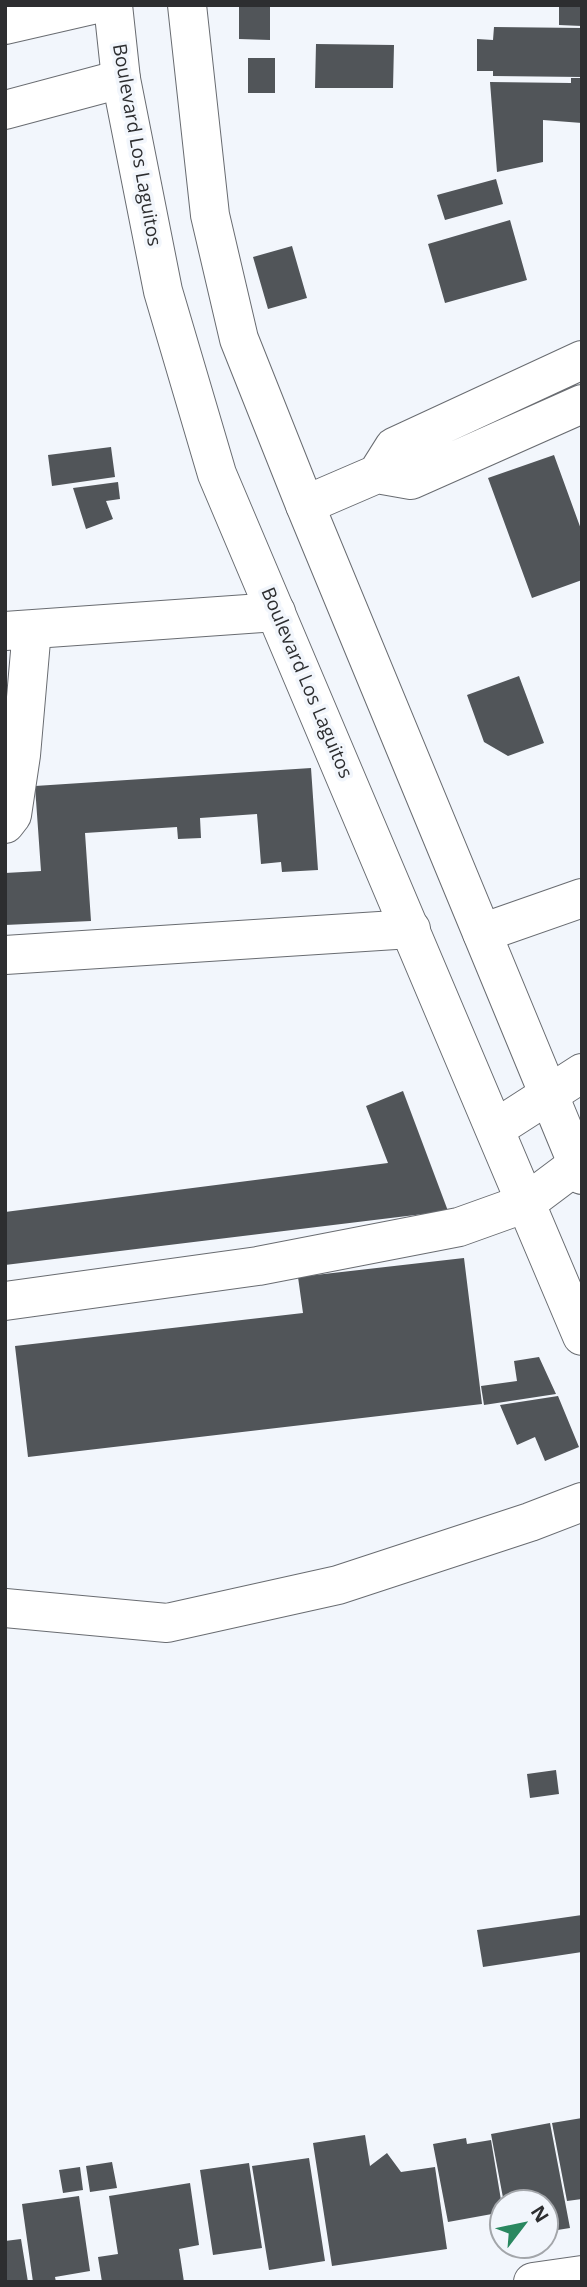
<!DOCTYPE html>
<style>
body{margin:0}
#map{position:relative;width:587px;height:2287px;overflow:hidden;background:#f2f6fc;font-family:"Open Sans",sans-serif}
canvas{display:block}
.frame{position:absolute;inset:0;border:7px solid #2d2e30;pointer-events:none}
.north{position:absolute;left:489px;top:2189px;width:70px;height:70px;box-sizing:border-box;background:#f2f6fc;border:2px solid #a3a6aa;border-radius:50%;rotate:58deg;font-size:19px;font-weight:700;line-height:28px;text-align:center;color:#2d2e30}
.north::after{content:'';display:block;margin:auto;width:24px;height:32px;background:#2a8860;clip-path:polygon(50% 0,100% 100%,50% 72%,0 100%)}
</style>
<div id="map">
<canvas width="587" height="2287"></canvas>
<div class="frame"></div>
<div class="north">N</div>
</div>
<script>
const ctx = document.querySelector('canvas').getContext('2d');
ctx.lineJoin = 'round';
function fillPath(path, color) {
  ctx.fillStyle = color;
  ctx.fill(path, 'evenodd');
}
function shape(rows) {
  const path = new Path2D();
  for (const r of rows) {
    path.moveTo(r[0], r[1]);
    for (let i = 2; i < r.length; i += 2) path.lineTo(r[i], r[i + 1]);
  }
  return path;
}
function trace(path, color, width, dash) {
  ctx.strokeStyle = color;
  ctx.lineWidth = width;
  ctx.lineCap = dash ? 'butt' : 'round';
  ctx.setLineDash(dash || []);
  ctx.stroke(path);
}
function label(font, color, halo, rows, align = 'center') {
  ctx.font = font + ' "Open Sans",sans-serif';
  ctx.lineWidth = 7;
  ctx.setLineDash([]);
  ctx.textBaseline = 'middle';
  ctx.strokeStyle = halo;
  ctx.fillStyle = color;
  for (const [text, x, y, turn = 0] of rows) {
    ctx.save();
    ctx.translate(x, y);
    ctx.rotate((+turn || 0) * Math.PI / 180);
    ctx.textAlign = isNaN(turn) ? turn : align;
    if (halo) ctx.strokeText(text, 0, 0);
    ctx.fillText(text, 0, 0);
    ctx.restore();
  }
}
fillPath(shape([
 [239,5,270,5,270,40,239,39],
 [559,5,582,5,582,26,559,25],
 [494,27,582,28,582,77,493,76,493,71,477,71,477,39,493,40],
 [316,44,394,45,393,88,315,88],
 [248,58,275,58,275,93,248,93],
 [571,78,582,78,582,123,543,120,543,162,497,172,490,82,571,83],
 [496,179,503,204,445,220,437,195],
 [510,220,527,280,445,303,428,244],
 [292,246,307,298,268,309,253,257],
 [111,447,115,477,52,486,48,455],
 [554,455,582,532,582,580,532,598,488,478],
 [118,482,120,499,106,501,113,519,86,529,73,488],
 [519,676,544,743,508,756,484,742,467,695],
 [311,768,318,870,282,872,281,862,261,864,257,814,200,818,201,838,178,839,177,827,85,833,91,921,5,925,5,873,41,871,35,786],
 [403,1091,448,1211,5,1265,5,1212,388,1163,366,1106],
 [464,1258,482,1404,28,1457,15,1346,303,1313,298,1277],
 [539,1357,556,1394,484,1405,481,1386,517,1381,514,1361],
 [558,1396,579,1447,545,1461,535,1437,517,1445,500,1405],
 [556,1770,559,1794,530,1798,527,1774],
 [582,1915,582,1952,483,1967,477,1930],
 [582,2118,582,2199,567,2201,552,2123],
 [550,2123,570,2228,545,2232,545,2203,504,2203,491,2134],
 [365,2135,370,2166,387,2153,401,2172,435,2167,447,2249,332,2266,313,2143],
 [466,2138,467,2144,491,2140,503,2212,448,2222,433,2144],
 [309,2158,325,2261,269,2270,252,2166],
 [112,2162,117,2188,90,2192,86,2166],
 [249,2163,262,2248,213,2255,200,2170],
 [80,2167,83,2190,63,2193,59,2170],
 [190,2183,199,2245,179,2249,184,2282,102,2282,98,2257,118,2254,109,2196],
 [79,2196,90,2271,55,2277,56,2282,33,2282,22,2204],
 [21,2239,28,2282,5,2282,5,2241]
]), '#515559');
const minor = shape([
 [5,25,92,5],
 [5,110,121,79],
 [377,474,394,447,582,360],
 [305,505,377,474,411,480,582,404],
 [5,631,276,612],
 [5,824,12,815,21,755,32,629],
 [482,933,582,898],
 [5,955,411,929],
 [495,1129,582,1073],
 [5,1301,258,1266,459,1227,526,1203,582,1161],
 [5,1608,167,1623,338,1585,530,1522,582,1502],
 [533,2282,582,2275]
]);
const major = shape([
 [113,5,121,79,163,291,217,474,582,1336],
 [187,5,210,215,239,339,305,505,582,1175]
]);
trace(minor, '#696c71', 40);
trace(major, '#696c71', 40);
trace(minor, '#fff', 38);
trace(major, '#fff', 38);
label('19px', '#2d2e30', '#f2f6fc', [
 ["Boulevard Los Laguitos",136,145,80],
 ["Boulevard Los Laguitos",306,683,67]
]);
</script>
